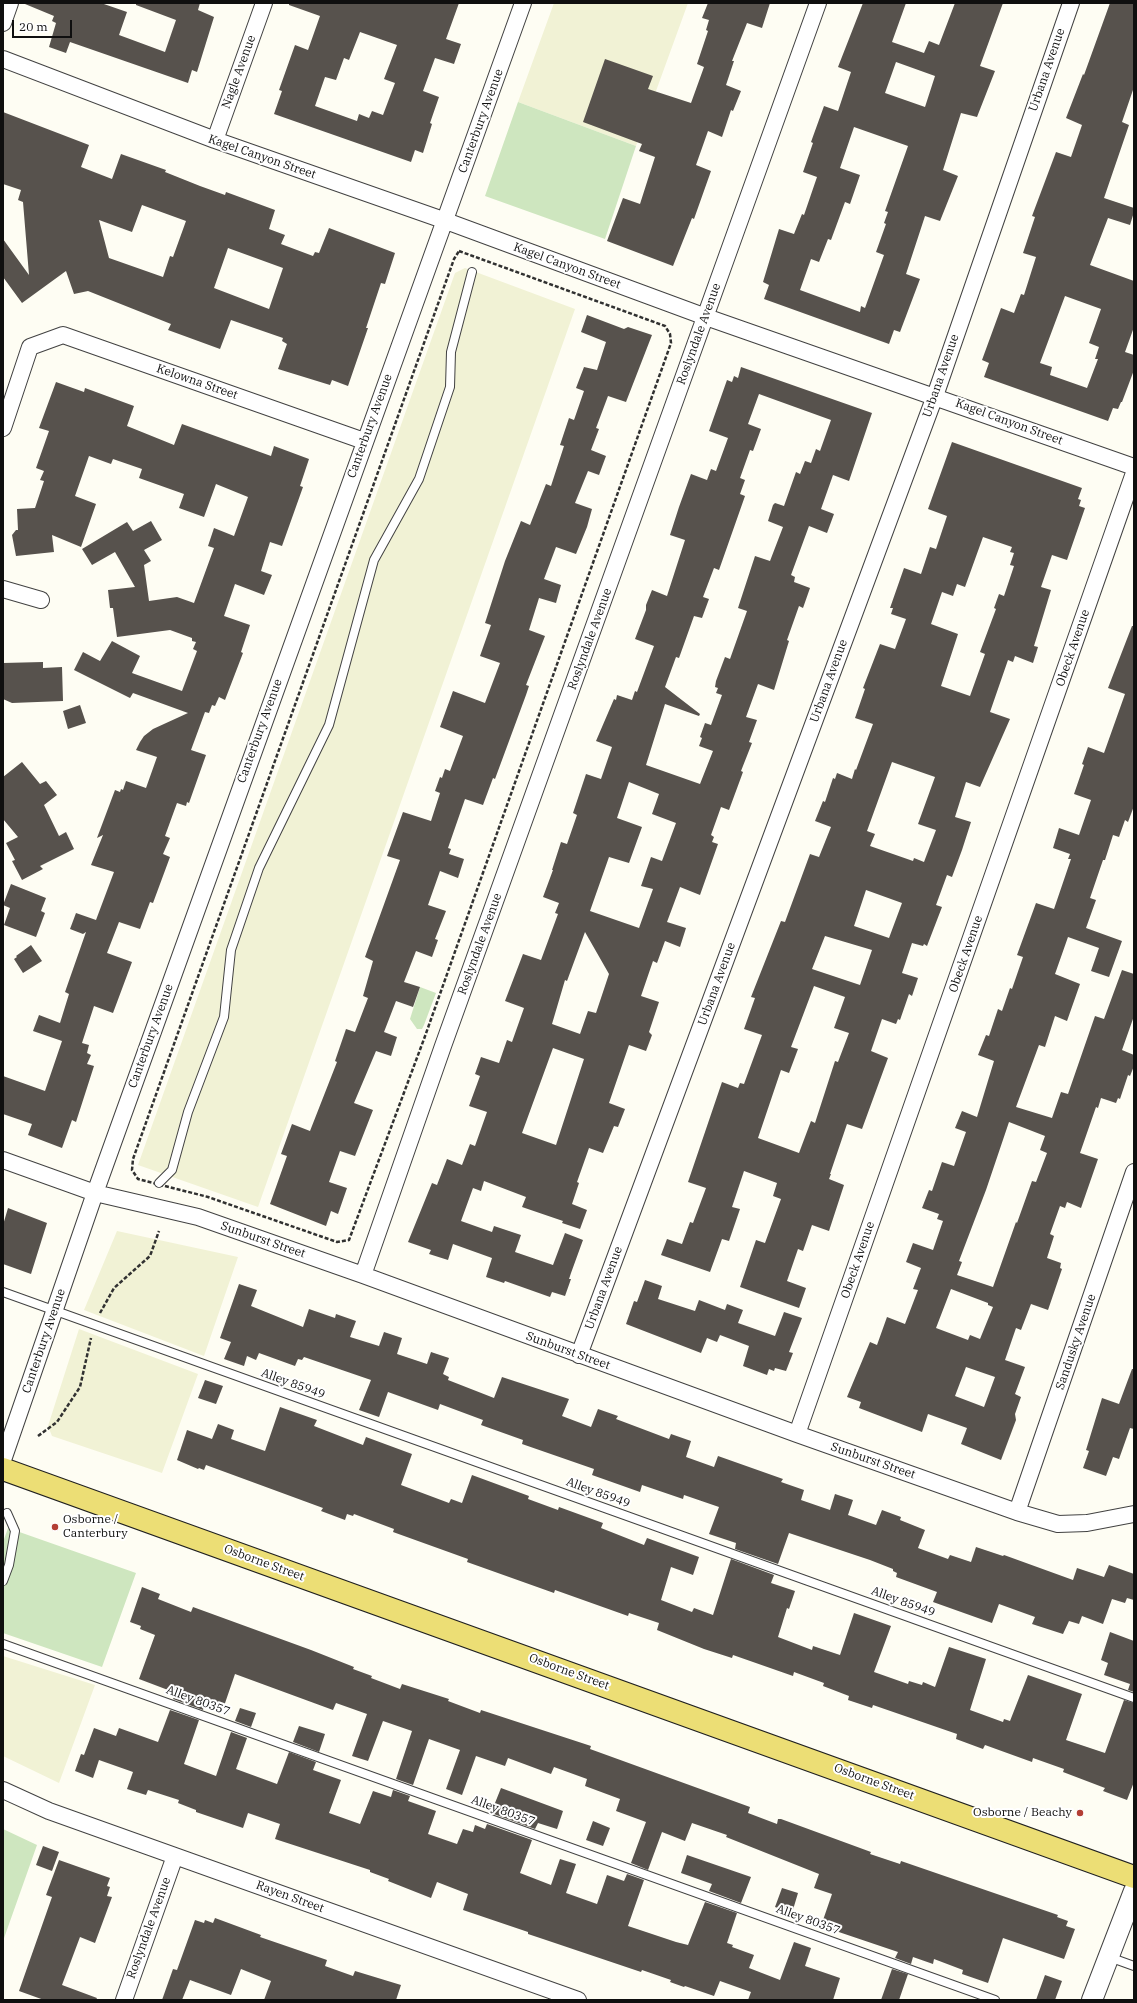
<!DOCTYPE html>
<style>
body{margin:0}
#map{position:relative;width:1137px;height:2003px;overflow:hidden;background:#fefdf3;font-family:"IBM Plex Serif",serif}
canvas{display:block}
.frame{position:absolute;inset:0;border:4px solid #0f0f0f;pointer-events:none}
.scale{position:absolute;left:12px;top:20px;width:60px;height:18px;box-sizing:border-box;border:2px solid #0f0f0f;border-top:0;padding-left:5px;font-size:12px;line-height:14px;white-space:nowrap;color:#0f0f0f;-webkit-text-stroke:3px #fff;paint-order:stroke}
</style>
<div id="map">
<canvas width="1137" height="2003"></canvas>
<div class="frame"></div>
<div class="scale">20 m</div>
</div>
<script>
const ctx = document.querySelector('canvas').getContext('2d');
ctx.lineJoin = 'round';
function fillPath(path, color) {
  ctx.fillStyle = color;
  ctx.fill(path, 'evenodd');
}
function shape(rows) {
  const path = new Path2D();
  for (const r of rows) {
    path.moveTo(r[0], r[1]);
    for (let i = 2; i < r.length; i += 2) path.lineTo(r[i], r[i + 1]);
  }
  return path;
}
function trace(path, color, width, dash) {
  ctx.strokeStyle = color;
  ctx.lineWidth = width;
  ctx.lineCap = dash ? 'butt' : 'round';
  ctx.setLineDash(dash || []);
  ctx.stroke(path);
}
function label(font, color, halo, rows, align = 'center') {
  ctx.font = font + ' "IBM Plex Serif",serif';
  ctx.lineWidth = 4;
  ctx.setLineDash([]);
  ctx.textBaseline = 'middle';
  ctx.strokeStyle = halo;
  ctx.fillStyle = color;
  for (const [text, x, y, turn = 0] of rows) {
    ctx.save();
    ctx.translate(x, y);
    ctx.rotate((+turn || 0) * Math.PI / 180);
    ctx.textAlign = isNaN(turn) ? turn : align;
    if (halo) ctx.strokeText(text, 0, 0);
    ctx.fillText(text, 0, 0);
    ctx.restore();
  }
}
fillPath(shape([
 [554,3,688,3,636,146,518,102],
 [465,268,575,309,258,1207,138,1165,455,273],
 [117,1231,238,1257,204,1356,84,1310],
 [79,1329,198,1374,162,1473,52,1436,48,1426],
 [3,1656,95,1685,59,1783,3,1756]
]), '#f1f2d5');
fillPath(shape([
 [518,102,636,146,605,239,485,196],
 [420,987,436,993,424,1025,422,1029,417,1029,410,1019],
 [8,1528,136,1573,102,1667,3,1633,3,1542],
 [3,1829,37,1845,3,1941]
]), '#cee6bf');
fillPath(shape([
 [26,3,101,3,127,12,119,35,165,52,176,20,136,5,136,3,200,3,198,10,214,17,197,72,192,70,188,83,70,42,66,53,49,47,56,23,52,21,54,16,25,4],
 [289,3,459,3,446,39,461,44,454,64,435,58,423,91,439,97,430,123,432,124,423,153,415,150,411,162,274,114,282,91,279,90,295,45,308,50,320,16,289,5],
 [360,32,397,45,384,79,395,83,383,115,372,111,369,118,359,114,357,121,315,106,325,77,336,80,344,58,349,60],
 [708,3,770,3,762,28,747,23,732,61,734,61,726,85,741,91,733,111,731,110,722,137,708,131,696,165,711,171,694,219,692,218,673,266,607,241,623,198,640,204,655,157,639,151,642,144,583,122,605,59,653,76,648,89,691,103,704,67,697,64,708,31,706,30,709,20,702,18],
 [863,3,906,3,892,42,924,53,929,41,939,45,955,3,1003,3,980,66,995,71,977,117,961,113,943,170,958,176,940,221,925,216,906,274,920,279,900,332,894,330,889,344,764,299,769,285,763,282,779,229,794,234,802,214,804,215,817,177,803,172,813,143,811,142,824,106,838,111,851,72,838,67],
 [896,62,935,76,925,107,885,93],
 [854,127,908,146,885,211,888,212,884,223,886,224,876,252,884,255,865,308,861,306,860,312,800,290,811,259,819,262,828,239,831,240,845,202,850,204,860,175,840,168],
 [1110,3,1134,3,1134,87,1122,122,1129,125,1104,198,1134,208,1134,212,1130,225,1108,218,1090,265,1134,281,1134,327,1125,352,1134,355,1134,370,1122,402,1121,402,1118,409,1113,408,1108,421,984,377,989,363,982,360,1001,308,1014,313,1021,294,1024,295,1036,257,1023,253,1035,217,1032,216,1056,152,1071,157,1082,125,1066,118,1083,74,1084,75],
 [1065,296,1101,309,1089,343,1099,347,1095,359,1098,359,1087,388,1050,375,1052,367,1040,363],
 [3,112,89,145,81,167,112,179,121,154,166,170,165,172,200,186,225,195,226,192,275,210,269,229,285,235,281,244,313,256,315,252,319,253,329,228,395,253,385,284,381,283,366,328,368,328,348,386,332,380,330,385,278,369,287,344,282,341,283,338,231,320,220,349,168,330,171,324,88,291,74,294,66,271,22,303,3,277,3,239,29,275,23,202,18,200,21,190,3,184],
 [142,205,186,221,173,257,170,256,163,277,109,258,99,220,132,232],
 [228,248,283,268,269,309,214,288],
 [587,315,624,329,628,327,652,335,626,402,608,396,596,428,599,429,591,450,606,456,599,475,588,471,575,503,592,509,587,527,576,554,556,547,544,579,561,585,556,603,539,598,529,630,545,636,526,685,529,686,526,695,495,779,493,778,483,805,465,799,448,848,451,849,449,854,464,859,458,878,440,871,428,905,446,911,435,939,438,940,432,957,416,951,404,982,420,987,413,1007,396,1001,384,1032,397,1037,391,1056,376,1051,354,1103,373,1110,355,1156,340,1151,329,1182,347,1188,338,1214,331,1211,326,1226,270,1204,287,1156,281,1154,292,1124,310,1131,337,1062,335,1061,346,1029,355,1032,368,998,363,996,373,961,365,957,400,860,387,856,403,812,431,821,440,793,435,791,440,777,442,778,445,769,450,771,463,736,440,727,453,691,485,703,500,663,480,656,491,625,485,623,505,561,521,521,530,525,546,484,551,486,564,446,560,445,569,418,574,420,584,391,576,388,584,367,597,370,606,342,581,332],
 [741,367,872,413,849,481,833,475,821,509,834,514,827,533,809,526,791,575,795,577,794,582,810,588,803,608,799,606,787,640,789,641,774,690,758,684,746,717,757,720,749,742,752,743,741,771,743,772,729,810,721,807,711,835,714,837,712,842,718,844,700,895,680,887,667,922,686,928,680,947,665,941,657,963,653,961,641,996,659,1002,649,1032,652,1035,646,1051,629,1045,609,1103,625,1109,618,1127,614,1126,603,1153,589,1148,577,1182,579,1183,572,1204,587,1210,580,1229,562,1223,563,1221,522,1207,526,1197,484,1181,481,1191,473,1188,461,1221,492,1232,494,1226,521,1235,515,1252,553,1265,565,1233,583,1240,571,1273,569,1279,571,1279,565,1296,552,1292,550,1297,505,1281,504,1283,486,1277,492,1258,453,1244,448,1260,429,1254,431,1250,408,1242,432,1183,437,1185,447,1159,462,1165,470,1144,475,1146,487,1112,469,1106,480,1076,475,1074,481,1057,499,1063,507,1040,512,1042,524,1008,505,1001,523,954,541,960,558,914,555,913,559,903,543,897,553,870,552,870,561,842,567,844,577,815,573,813,586,774,601,779,612,747,596,741,614,699,616,700,617,695,632,700,635,691,637,692,654,646,635,639,646,610,646,605,652,590,667,596,685,540,670,535,679,507,691,474,707,480,711,469,716,471,728,438,709,431,727,380,732,382,734,376,738,378],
 [759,394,831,420,820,451,816,449,811,463,805,461,800,474,796,472,784,506,775,503,773,505,768,521,783,527,770,561,755,556,738,608,747,611,730,659,725,657,716,681,715,687,718,688,716,693,722,695,711,725,705,723,700,737,702,738,699,746,713,751,700,784,646,765,665,704,699,716,700,714,665,687,676,657,679,658,694,616,702,618,709,599,703,597,714,568,719,570,745,496,740,494,745,480,740,478,750,450,753,451,761,429,748,424],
 [629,782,659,794,652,814,676,823,662,861,651,857,641,886,653,889,639,928,590,911,609,857,629,863,642,827,617,818],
 [585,932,609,974,596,1013,588,1011,580,1034,552,1024,565,980,567,981],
 [553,1048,584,1059,556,1145,522,1133],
 [56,382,84,392,85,388,134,406,127,426,174,445,182,424,271,456,274,446,309,459,300,486,303,487,282,546,270,542,261,571,272,575,264,595,235,584,224,616,250,625,241,652,243,653,225,700,219,697,215,706,212,705,209,713,205,712,191,750,206,755,189,803,187,802,186,806,177,803,165,836,170,838,163,854,170,857,153,903,150,902,140,929,119,922,107,953,132,962,113,1013,94,1006,82,1043,89,1045,87,1053,91,1055,87,1064,94,1066,76,1122,72,1120,62,1148,28,1135,32,1124,3,1114,3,1076,45,1091,62,1041,33,1031,39,1015,60,1023,69,994,65,992,86,932,83,934,70,929,76,913,96,920,114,872,91,865,103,835,97,838,115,790,120,792,121,789,123,790,126,781,146,788,157,757,136,750,140,742,144,736,153,729,188,713,133,693,130,698,74,670,83,652,100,661,112,641,140,656,132,673,182,691,197,651,193,649,196,642,192,641,192,638,170,630,117,637,113,608,110,608,108,590,135,587,115,552,92,565,82,549,127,522,133,531,151,521,162,540,144,550,151,561,144,565,149,601,177,597,194,603,214,548,208,546,214,528,234,536,248,497,216,484,204,517,179,508,184,494,139,478,142,469,113,459,111,464,89,456,75,496,96,504,81,547,52,535,54,552,16,556,12,535,16,530,18,530,17,509,35,508,44,481,40,480,44,471,36,468,49,431,39,428],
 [952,442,1082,488,1078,499,1081,500,1079,506,1085,508,1067,560,1052,555,1041,587,1051,590,1034,646,1038,647,1033,663,1015,656,1013,662,1008,660,990,712,1010,719,980,787,966,782,955,817,971,822,962,850,952,877,947,875,936,905,942,907,927,946,924,944,923,946,912,943,902,973,918,978,912,996,909,994,900,1020,898,1019,896,1024,882,1019,871,1051,888,1058,862,1129,847,1124,830,1174,831,1174,829,1179,844,1185,829,1231,812,1225,803,1251,798,1249,787,1281,806,1288,799,1308,740,1287,756,1240,765,1243,781,1199,773,1196,777,1183,744,1171,732,1207,740,1209,729,1241,722,1239,710,1272,661,1255,667,1239,682,1244,690,1222,693,1223,706,1188,688,1182,722,1082,738,1088,740,1083,744,1084,762,1035,744,1029,755,998,751,997,781,921,785,922,810,854,819,857,831,827,815,821,823,801,825,802,833,778,835,779,837,773,852,779,855,769,856,770,873,724,855,718,865,689,863,688,880,644,895,649,906,619,891,614,893,608,890,608,904,568,921,574,930,547,936,549,947,516,928,509],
 [983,537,1012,547,1010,552,1014,553,1010,565,1014,566,1004,596,999,594,994,608,996,609,980,652,985,654,970,696,941,686,958,634,931,624,942,592,953,596,957,584,965,587],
 [892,762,935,777,918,824,936,830,924,862,914,858,913,861,870,846,875,834,867,831],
 [866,890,902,903,889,938,854,926],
 [825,936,872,950,860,985,812,969],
 [814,986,845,997,834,1028,849,1033,838,1062,835,1061,815,1123,811,1121,799,1153,758,1138,781,1070,789,1073,798,1049,791,1047],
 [1132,626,1134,626,1134,806,1128,822,1125,820,1119,837,1113,835,1105,860,1103,860,1090,898,1096,900,1086,928,1122,941,1109,977,1091,971,1099,948,1068,937,1055,974,1080,984,1067,1021,1055,1016,1045,1047,1039,1045,1016,1107,1052,1118,1061,1092,1068,1094,1095,1016,1104,1019,1122,970,1134,974,1134,1016,1122,1050,1134,1055,1134,1066,1130,1076,1128,1075,1120,1099,1118,1098,1116,1103,1101,1098,1098,1108,1096,1107,1080,1153,1098,1159,1081,1208,1067,1202,1065,1208,1060,1206,1050,1234,1054,1236,1047,1258,1061,1263,1060,1268,1062,1269,1048,1310,1031,1304,1021,1330,1016,1328,1005,1360,1025,1367,1015,1394,1021,1397,1015,1414,1016,1420,1001,1460,961,1444,967,1428,928,1414,922,1432,859,1408,861,1402,847,1397,870,1342,877,1345,887,1317,905,1324,918,1290,913,1289,921,1268,906,1262,913,1243,933,1250,943,1221,937,1219,939,1214,922,1208,929,1190,932,1191,942,1162,954,1166,966,1132,955,1128,962,1111,977,1117,994,1061,978,1055,986,1035,989,1036,998,1009,1002,1011,1010,988,1012,989,1023,957,1017,955,1036,903,1054,909,1071,859,1068,859,1070,854,1053,848,1059,828,1079,835,1091,800,1074,794,1084,765,1082,764,1088,747,1104,753,1125,694,1108,688],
 [1009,1122,1045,1136,1040,1150,1047,1153,1036,1182,1032,1181,1017,1223,1016,1222,993,1287,957,1275,962,1262,959,1261,986,1190],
 [951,1289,988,1303,988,1305,993,1307,980,1339,970,1335,968,1340,936,1328],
 [966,1367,995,1377,984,1407,955,1396],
 [43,662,43,668,62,667,63,701,12,703,3,699,3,663],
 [80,705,86,723,68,729,63,711],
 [22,762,40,784,46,781,57,795,44,805,59,836,66,832,74,849,40,866,43,869,22,880,12,861,15,860,6,843,18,837,3,819,3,777],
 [11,884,46,898,41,911,45,913,36,937,4,925,10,908,3,905],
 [31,945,42,961,23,973,14,959,17,957,16,956],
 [8,1208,47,1223,31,1274,3,1264,3,1225],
 [645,1280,662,1286,658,1299,695,1311,699,1300,725,1310,727,1304,743,1310,738,1323,775,1336,784,1312,802,1318,789,1352,793,1353,786,1371,775,1368,774,1371,769,1369,767,1375,743,1366,749,1346,720,1335,717,1342,707,1338,701,1353,626,1324,634,1301,637,1302],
 [239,1284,257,1290,251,1306,303,1327,309,1309,335,1318,336,1314,356,1321,350,1337,379,1346,384,1332,402,1338,397,1354,427,1364,431,1352,449,1358,443,1374,449,1377,448,1380,494,1398,502,1377,569,1399,562,1416,591,1427,598,1409,618,1416,616,1419,669,1439,671,1434,691,1441,686,1457,714,1467,718,1456,783,1479,781,1482,804,1490,801,1500,830,1510,835,1494,853,1500,848,1515,876,1525,882,1510,901,1517,900,1520,925,1530,918,1548,948,1559,950,1555,971,1562,976,1547,1003,1556,1004,1555,1073,1580,1077,1568,1104,1577,1109,1565,1134,1574,1134,1600,1127,1598,1125,1603,1112,1599,1103,1624,1082,1616,1079,1624,1069,1621,1063,1634,1032,1624,1035,1617,999,1604,992,1623,933,1602,937,1592,896,1577,897,1573,893,1571,893,1569,870,1560,789,1533,778,1564,735,1549,736,1543,709,1534,719,1507,684,1495,683,1499,642,1485,640,1492,592,1475,594,1469,522,1444,523,1440,481,1425,483,1420,440,1404,438,1410,388,1392,379,1417,359,1410,371,1380,304,1357,302,1360,298,1359,295,1366,259,1353,256,1360,247,1356,244,1366,224,1359,231,1342,220,1338],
 [1132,1369,1134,1369,1134,1429,1130,1428,1119,1459,1113,1457,1106,1476,1083,1468,1089,1451,1086,1450,1102,1398,1119,1404],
 [205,1380,223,1386,216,1404,198,1398],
 [280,1407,317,1420,314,1426,363,1445,366,1437,412,1454,401,1485,449,1503,451,1499,462,1503,472,1475,529,1496,528,1499,558,1510,559,1507,603,1523,601,1528,644,1545,647,1538,699,1557,693,1575,671,1567,661,1600,692,1612,694,1608,713,1615,731,1559,774,1575,771,1583,795,1591,789,1609,787,1608,778,1637,812,1650,813,1646,840,1655,854,1613,891,1626,874,1672,908,1684,909,1681,922,1685,923,1682,935,1687,949,1647,986,1659,970,1710,1003,1722,1004,1719,1010,1721,1028,1675,1082,1694,1066,1740,1105,1753,1124,1700,1134,1703,1134,1782,1127,1800,1103,1791,1105,1788,1063,1772,1064,1769,1033,1758,1032,1762,985,1745,983,1749,956,1739,957,1734,873,1705,872,1708,848,1700,849,1696,823,1686,824,1683,794,1672,793,1676,733,1655,732,1658,704,1649,657,1630,659,1623,629,1613,628,1616,555,1590,554,1593,467,1562,468,1559,393,1532,394,1529,354,1514,353,1516,347,1514,345,1520,321,1511,323,1508,206,1465,204,1470,199,1468,198,1469,177,1460,187,1430,212,1439,218,1424,234,1430,231,1439,265,1451],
 [142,1587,160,1594,158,1599,191,1612,193,1607,311,1650,354,1667,353,1669,372,1676,371,1678,400,1689,402,1684,449,1699,448,1701,480,1713,481,1710,591,1746,590,1749,750,1807,748,1813,777,1824,778,1819,781,1819,871,1852,870,1854,900,1864,901,1861,1058,1915,1057,1917,1068,1921,1066,1926,1075,1929,1064,1959,1003,1938,988,1983,962,1974,963,1970,934,1959,933,1964,913,1957,911,1964,895,1958,898,1952,821,1926,832,1894,814,1888,819,1874,726,1837,727,1835,692,1823,685,1841,662,1832,648,1870,631,1863,646,1822,616,1811,620,1799,585,1786,587,1779,554,1767,551,1774,508,1758,505,1766,476,1756,462,1795,446,1789,460,1750,429,1739,413,1785,396,1779,412,1731,383,1721,368,1761,352,1756,367,1714,336,1703,333,1710,235,1674,223,1709,205,1703,203,1710,173,1699,176,1693,139,1679,155,1635,140,1629,141,1626,130,1622],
 [1110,1632,1134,1641,1134,1692,1128,1690,1130,1684,1104,1675,1108,1663,1101,1660],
 [240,1708,256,1713,251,1727,235,1721],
 [170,1710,199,1720,184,1764,216,1776,231,1732,247,1738,236,1769,277,1784,289,1752,316,1762,313,1770,341,1780,329,1813,360,1824,373,1791,391,1797,393,1790,410,1796,408,1801,436,1811,428,1834,457,1844,463,1829,473,1832,475,1825,485,1829,487,1824,532,1840,520,1873,551,1885,560,1859,576,1864,566,1893,597,1904,607,1875,624,1881,627,1874,644,1880,628,1926,676,1942,688,1945,705,1902,737,1913,727,1943,733,1945,732,1947,754,1955,749,1968,780,1980,794,1942,811,1948,805,1966,840,1978,833,2000,748,2000,751,1992,720,1981,714,1996,685,1986,684,1987,670,1982,671,1980,642,1970,641,1972,543,1939,528,1934,528,1932,463,1910,468,1894,437,1882,431,1898,388,1881,389,1879,370,1872,370,1870,275,1839,280,1824,248,1813,243,1828,196,1812,196,1810,178,1803,179,1800,148,1790,146,1795,127,1789,133,1772,99,1760,93,1778,75,1771,81,1754,84,1755,94,1728,116,1736,119,1728,158,1742],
 [299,1726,325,1734,319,1752,293,1742],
 [501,1788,563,1811,557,1829,538,1823,535,1829,491,1813],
 [593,1821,610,1828,603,1846,586,1840],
 [43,1846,59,1852,52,1871,36,1865],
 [687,1855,751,1877,741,1903,709,1891,712,1884,681,1873],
 [59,1860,110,1878,107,1886,110,1887,107,1896,112,1897,95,1943,80,1937,62,1985,97,1998,96,2000,44,2000,19,1991,52,1897,46,1895],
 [782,1888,798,1893,792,1913,775,1907],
 [215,1918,261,1935,260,1937,327,1960,325,1966,353,1976,355,1971,401,1985,396,2000,264,2000,271,1981,241,1969,231,1995,190,1980,182,2000,162,2000,173,1969,177,1970,195,1920,204,1923,205,1920,213,1923],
 [892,1969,908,1974,899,2000,881,2000],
 [1045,1975,1062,1981,1055,2000,1036,2000]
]), '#57524d');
const service = shape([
 [159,1183,172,1170,188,1112,224,1017,231,950,259,868,329,725,374,560,419,479,450,387,451,352,472,272],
 [3,1292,1134,1698],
 [3,1581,9,1565,15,1531,7,1513],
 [3,1644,995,2000],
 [1109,1957,1134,1966]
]);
const minor = shape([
 [3,23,10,3],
 [3,59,215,140,446,221,706,317,1134,467],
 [215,140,264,3],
 [3,428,30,347,63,335,364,441],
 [3,589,41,600],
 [3,1160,95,1193,198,1217,363,1275,797,1434,1017,1512,1058,1524,1087,1523,1134,1514],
 [363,1275,443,1046,818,3],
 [579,1355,935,396,1071,3],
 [797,1434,1134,473],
 [3,1460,95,1193,523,3],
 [1017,1512,1134,1172],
 [3,1790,49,1811,578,2000],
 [124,2000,175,1856]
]);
const tertiary = shape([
 [1092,2000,1134,1891]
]);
const primary = shape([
 [3,1469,1134,1877]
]);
trace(service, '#424242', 10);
trace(minor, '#424242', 18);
trace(tertiary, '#424242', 22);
trace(primary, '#202020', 24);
trace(shape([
 [459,251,665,326,670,334,671,343,424,1039,349,1240,337,1242,208,1197,138,1179,132,1170,133,1159,454,259,459,251],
 [100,1313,114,1288,150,1256,159,1231],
 [38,1436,57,1422,80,1387,91,1338]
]), '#313131', 2.5, [4, 2]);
trace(service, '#fff', 8);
trace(minor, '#fff', 16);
trace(tertiary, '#fff', 20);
trace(primary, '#ecde75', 22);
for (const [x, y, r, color] of [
 [55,1527,4,"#b33e34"],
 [1080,1813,4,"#b33e34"]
]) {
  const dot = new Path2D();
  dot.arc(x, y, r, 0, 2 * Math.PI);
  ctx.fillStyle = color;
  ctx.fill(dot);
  trace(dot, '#fff', 1.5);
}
label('12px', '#0f0f0f', '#fff', [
 ["Urbana Avenue",1047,70,-71],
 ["Nagle Avenue",239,72,-70],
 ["Canterbury Avenue",481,121,-70],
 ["Kagel Canyon Street",262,157,19],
 ["Kagel Canyon Street",567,266,20],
 ["Roslyndale Avenue",699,334,-70],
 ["Urbana Avenue",941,376,-71],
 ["Kelowna Street",197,382,19],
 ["Kagel Canyon Street",1009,422,20],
 ["Canterbury Avenue",370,426,-70],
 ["Roslyndale Avenue",590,639,-70],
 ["Obeck Avenue",1073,648,-71],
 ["Urbana Avenue",829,681,-70],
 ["Canterbury Avenue",260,731,-70],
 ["Roslyndale Avenue",480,944,-70],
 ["Obeck Avenue",966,954,-71],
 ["Urbana Avenue",717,984,-70],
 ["Canterbury Avenue",151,1036,-70],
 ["Sunburst Street",263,1240,19],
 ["Obeck Avenue",858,1260,-71],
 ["Urbana Avenue",604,1288,-70],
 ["Canterbury Avenue",44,1341,-71],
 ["Sandusky Avenue",1076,1342,-71],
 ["Sunburst Street",568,1351,20],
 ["Alley 85949",293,1384,20],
 ["Sunburst Street",873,1461,19],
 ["Alley 85949",598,1493,20],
 ["Osborne Street",264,1563,20],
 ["Alley 85949",903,1602,20],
 ["Osborne Street",569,1672,20],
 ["Alley 80357",198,1701,20],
 ["Osborne Street",874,1782,20],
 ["Alley 80357",503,1811,20],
 ["Rayen Street",290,1897,20],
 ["Alley 80357",808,1920,20],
 ["Roslyndale Avenue",149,1928,-70]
]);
label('12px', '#0f0f0f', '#fff', [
 ["Osborne /",63,1520],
 ["Canterbury",63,1534],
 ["Osborne / Beachy",1072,1813,"right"]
], 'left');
</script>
